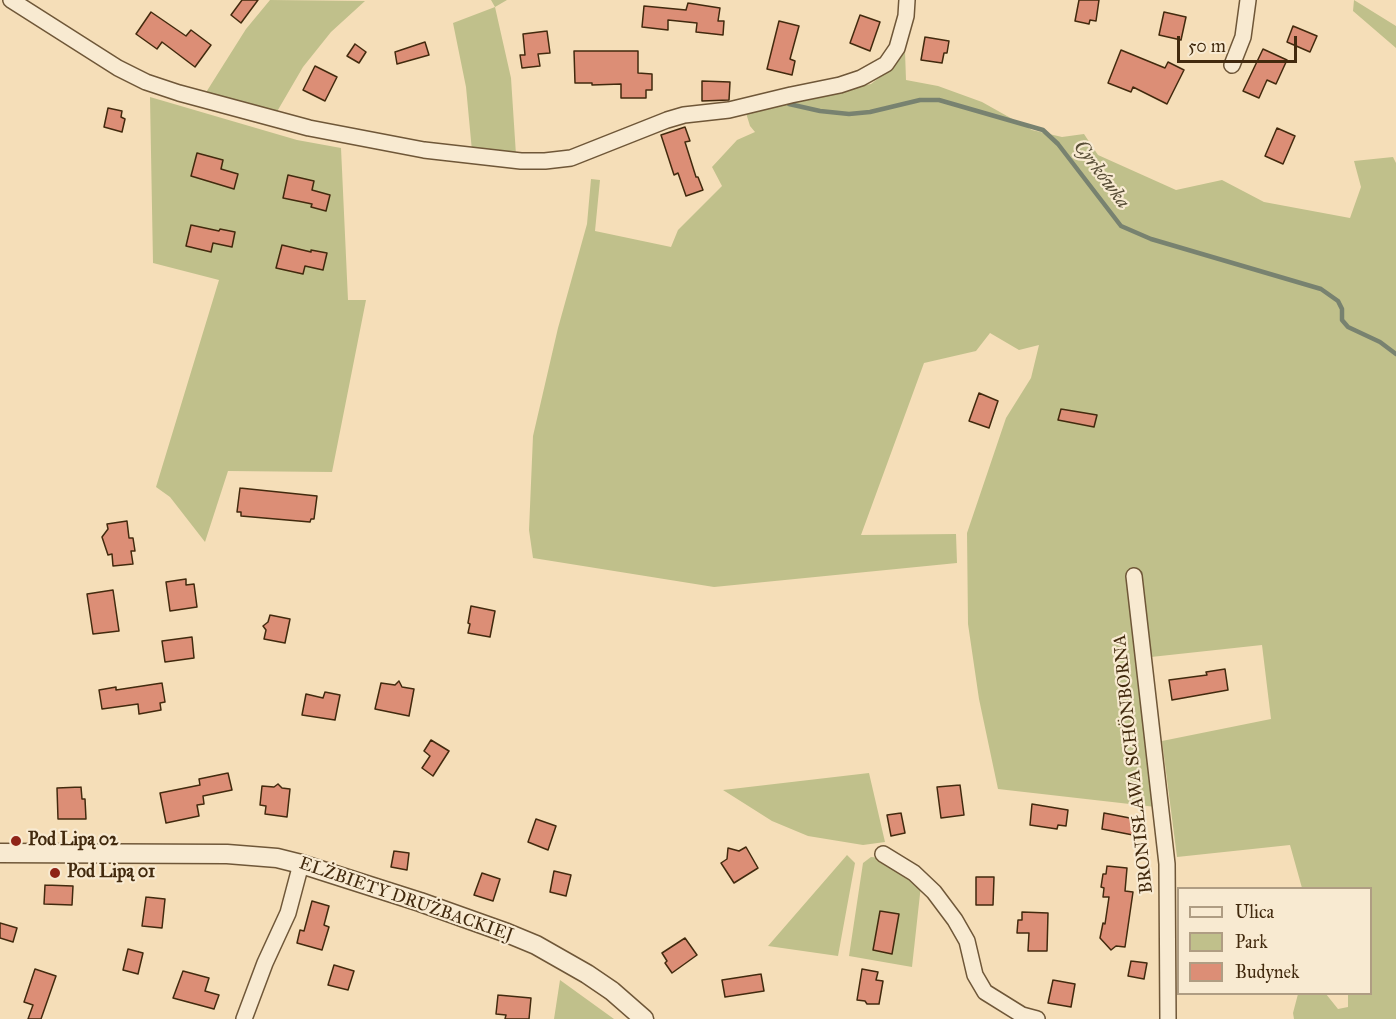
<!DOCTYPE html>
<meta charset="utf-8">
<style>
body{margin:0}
#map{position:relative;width:1396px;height:1019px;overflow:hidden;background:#f5deb8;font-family:"IM FELL Great Primer",serif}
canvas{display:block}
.legend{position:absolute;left:1177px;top:887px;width:195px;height:108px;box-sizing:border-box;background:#f8ead1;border:2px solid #af9d83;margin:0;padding:8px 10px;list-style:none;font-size:18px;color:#422a0e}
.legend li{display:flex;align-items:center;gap:12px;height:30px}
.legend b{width:30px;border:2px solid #af9d83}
.scale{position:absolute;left:1177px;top:36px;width:120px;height:27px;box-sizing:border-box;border:3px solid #422a0e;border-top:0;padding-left:8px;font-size:18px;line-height:21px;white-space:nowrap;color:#422a0e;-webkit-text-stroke:4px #f8ead1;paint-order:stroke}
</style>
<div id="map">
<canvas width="1396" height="1019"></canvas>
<ul class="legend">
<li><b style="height:8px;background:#f8ead1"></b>Ulica</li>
<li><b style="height:16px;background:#c0c08b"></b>Park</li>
<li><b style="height:16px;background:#dc8e76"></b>Budynek</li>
</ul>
<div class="scale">50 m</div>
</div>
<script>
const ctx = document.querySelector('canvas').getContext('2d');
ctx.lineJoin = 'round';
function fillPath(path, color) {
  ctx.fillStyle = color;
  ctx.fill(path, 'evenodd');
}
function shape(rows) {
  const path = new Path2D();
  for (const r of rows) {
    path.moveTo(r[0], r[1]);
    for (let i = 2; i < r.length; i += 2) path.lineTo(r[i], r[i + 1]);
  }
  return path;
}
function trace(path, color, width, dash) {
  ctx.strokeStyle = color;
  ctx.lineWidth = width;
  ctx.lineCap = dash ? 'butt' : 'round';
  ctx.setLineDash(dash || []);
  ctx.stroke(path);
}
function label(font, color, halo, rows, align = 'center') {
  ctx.font = font + ' "IM FELL Great Primer",serif';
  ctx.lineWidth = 4.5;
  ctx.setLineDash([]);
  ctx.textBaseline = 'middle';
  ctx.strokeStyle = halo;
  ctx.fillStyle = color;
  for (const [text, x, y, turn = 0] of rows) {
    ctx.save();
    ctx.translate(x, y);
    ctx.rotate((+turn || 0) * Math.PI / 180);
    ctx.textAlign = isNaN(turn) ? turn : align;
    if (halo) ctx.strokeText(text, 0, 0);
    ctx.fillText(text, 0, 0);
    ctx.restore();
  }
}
fillPath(shape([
 [270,0,365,1,331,32,303,67,275,115,205,94,246,29],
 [491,0,507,0,495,7,511,78,516,155,472,151,466,87,453,23,495,7],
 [1354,0,1396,26,1396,48,1353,11],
 [905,51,906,80,938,86,982,102,1032,130,1062,137,1084,134,1098,155,1176,190,1222,180,1264,202,1350,218,1361,187,1354,161,1393,157,1396,163,1396,1019,1294,1019,1293,1013,1298,994,1326,994,1338,1009,1348,1007,1348,994,1370,994,1370,888,1302,888,1290,845,1177,857,1162,741,1271,719,1262,645,1151,657,1139,574,1156,807,998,789,979,699,968,624,967,533,1006,418,1031,378,1039,345,1019,350,990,333,976,351,924,363,861,535,956,534,957,563,714,587,533,558,529,530,533,436,558,328,587,224,591,179,600,180,595,231,671,247,678,230,722,186,712,167,737,140,755,132,750,126,746,113,795,99,871,84,888,71],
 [150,97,297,140,341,148,348,300,366,300,332,472,228,471,205,542,170,497,156,487,219,280,153,263],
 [869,773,885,842,863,845,808,836,772,821,723,790],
 [847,855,855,863,838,956,768,946],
 [871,857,884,858,921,885,912,967,849,956,863,863],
 [560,980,614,1019,554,1019]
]), '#c0c08b');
trace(shape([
 [789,104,820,111,849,114,870,112,920,100,939,100,1043,130,1058,144,1121,226,1151,239,1321,289,1338,301,1342,309,1342,320,1348,327,1380,342,1396,354]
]), '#788270', 4.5);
const building = shape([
 [242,0,258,0,241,23,231,15,242,0],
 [1079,0,1099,0,1096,21,1090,20,1089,24,1075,21,1079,0],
 [688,3,720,8,718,21,724,21,723,35,696,32,697,23,668,20,668,30,642,27,644,6,686,10,688,3],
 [151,12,186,36,191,30,211,45,195,67,162,42,157,49,136,34,151,12],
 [1164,12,1186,17,1181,40,1159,35,1164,12],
 [860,15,880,22,870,51,850,43,860,15],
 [779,21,799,26,790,59,795,61,792,75,767,69,779,21],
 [1293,26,1317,36,1310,52,1287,42,1293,26],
 [547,31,550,53,538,54,540,66,522,68,520,55,525,55,523,34,547,31],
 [925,37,949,41,947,53,944,53,942,63,921,60,925,37],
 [425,42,429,55,397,64,395,52,425,42],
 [355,44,366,52,359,63,347,56,355,44],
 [1263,49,1287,60,1276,84,1267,80,1259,98,1243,91,1263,49],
 [1121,50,1165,68,1168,62,1184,70,1167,104,1133,87,1131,92,1108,83,1121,50],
 [574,51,638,51,638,73,652,74,652,90,646,90,646,98,621,98,621,84,592,85,592,83,575,83,574,51],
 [315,66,337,77,325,101,303,90,315,66],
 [702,81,730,82,729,100,702,101,702,81],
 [108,108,122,111,121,117,125,119,122,132,104,127,108,108],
 [685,127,690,141,685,142,696,177,698,177,703,190,686,196,678,173,674,175,661,135,685,127],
 [1277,128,1295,136,1283,164,1265,156,1277,128],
 [197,153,223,160,221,169,238,174,234,189,191,176,197,153],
 [288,175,314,181,312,190,330,195,326,211,311,207,312,204,283,198,288,175],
 [191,225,219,231,220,229,235,232,232,247,213,243,211,252,186,246,191,225],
 [282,245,311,252,311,250,327,253,323,270,305,266,303,274,276,268,282,245],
 [979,393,998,401,989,428,969,421,979,393],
 [1061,409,1097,415,1094,427,1058,420,1061,409],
 [240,488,317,496,314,519,311,519,310,522,241,516,241,512,237,512,240,488],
 [127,521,129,538,133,538,135,551,131,551,133,564,113,566,112,554,108,555,102,537,108,529,107,524,127,521],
 [186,579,186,585,194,584,197,607,170,611,166,582,186,579],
 [113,590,119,631,93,634,87,594,113,590],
 [471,606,495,611,490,637,468,633,470,624,468,623,471,606],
 [270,615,290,619,285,643,264,639,266,630,263,626,268,622,270,615],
 [192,637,194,658,165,662,162,641,192,637],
 [1225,669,1228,690,1172,700,1169,680,1207,675,1206,672,1225,669],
 [399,681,402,687,414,689,409,716,375,709,381,683,395,685,399,681],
 [162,683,165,702,160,703,161,710,139,714,138,704,102,709,99,690,116,687,116,690,162,683],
 [325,692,340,695,335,720,302,715,306,694,323,698,325,692],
 [431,740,449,751,433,776,422,768,430,756,424,751,431,740],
 [228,773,232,790,203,796,204,804,197,805,199,816,166,823,160,793,200,785,199,779,228,773],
 [278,784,282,788,290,789,287,817,265,814,266,806,260,805,262,786,274,787,278,784],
 [960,785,964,815,941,818,937,787,960,785],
 [81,787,82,799,85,799,86,819,58,819,57,788,81,787],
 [1032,804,1068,810,1066,826,1058,825,1057,829,1030,825,1032,804],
 [901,813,905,833,891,836,887,815,901,813],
 [1104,813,1135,819,1133,835,1102,829,1104,813],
 [536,819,556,826,548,850,528,842,536,819],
 [746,847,758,868,734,883,721,863,727,859,728,848,739,851,746,847],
 [394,851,409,853,407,870,391,867,394,851],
 [1107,866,1127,868,1125,891,1133,892,1125,947,1116,946,1111,950,1100,938,1103,923,1105,924,1109,897,1103,897,1104,888,1101,887,1103,874,1106,874,1107,866],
 [554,871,571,875,566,896,550,892,554,871],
 [482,873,500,879,493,901,474,895,482,873],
 [976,877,994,877,993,905,976,905,976,877],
 [45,885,73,886,72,905,44,904,45,885],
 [146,897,165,899,162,928,142,926,146,897],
 [312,901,329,906,324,925,329,927,322,950,297,943,300,930,304,931,312,901],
 [880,911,899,914,892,954,873,950,880,911],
 [1022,912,1048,913,1047,951,1028,951,1029,933,1017,933,1018,920,1022,920,1022,912],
 [0,923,17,928,13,942,0,938,0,923],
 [685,938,697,955,672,973,665,963,667,961,662,953,685,938],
 [128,949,143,953,138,974,123,970,128,949],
 [1131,961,1147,963,1144,979,1128,976,1131,961],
 [334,965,354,971,348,990,328,985,334,965],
 [35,969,56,976,41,1019,28,1019,33,1005,24,1002,35,969],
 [862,969,878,972,876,980,883,981,879,1004,867,1004,865,1001,857,1000,862,969],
 [183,971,209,978,205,991,219,995,214,1009,173,998,183,971],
 [761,974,764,991,725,997,722,980,761,974],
 [1053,980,1075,984,1071,1007,1048,1003,1053,980],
 [498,995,531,998,529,1019,505,1019,506,1015,496,1014,498,995]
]);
fillPath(building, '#dc8e76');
trace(building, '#422a0e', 1.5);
const minor = shape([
 [11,0,118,68,146,82,179,93,309,128,424,150,521,161,545,161,571,158,667,120,684,115,729,110,791,95,840,85,861,78,886,64,897,48,906,16,907,0],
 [1232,65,1243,37,1248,0],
 [1134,576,1167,864,1168,1019],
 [883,854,914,873,934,892,955,920,967,941,975,975,985,992,1022,1015,1037,1019],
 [244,1019,265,963,288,913,301,864]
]);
const tertiary = shape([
 [0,853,227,854,277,858,301,864,420,902,507,933,536,945,587,974,612,991,644,1019]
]);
trace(minor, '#6f5738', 18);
trace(tertiary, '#6f5738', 21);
trace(minor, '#f8ead1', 15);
trace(tertiary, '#f8ead1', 18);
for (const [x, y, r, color] of [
 [16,841,6,"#8f2418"],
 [55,873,6,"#8f2418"]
]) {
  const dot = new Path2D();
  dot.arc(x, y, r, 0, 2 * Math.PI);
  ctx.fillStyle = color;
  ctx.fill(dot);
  trace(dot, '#f8ead1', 2);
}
label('18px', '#422a0e', '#f8ead1', [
 ["BRONISŁAWA SCHÖNBORNA",1134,764,-96],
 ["ELŻBIETY DRUŻBACKIEJ",406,900,19]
]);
label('bold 18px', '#422a0e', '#f8ead1', [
 ["Pod Lipą 02",28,841],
 ["Pod Lipą 01",67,873]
], 'left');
label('italic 20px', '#584e37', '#f8ead1', [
 ["Cyrkówka",1101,175,53]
]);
</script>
